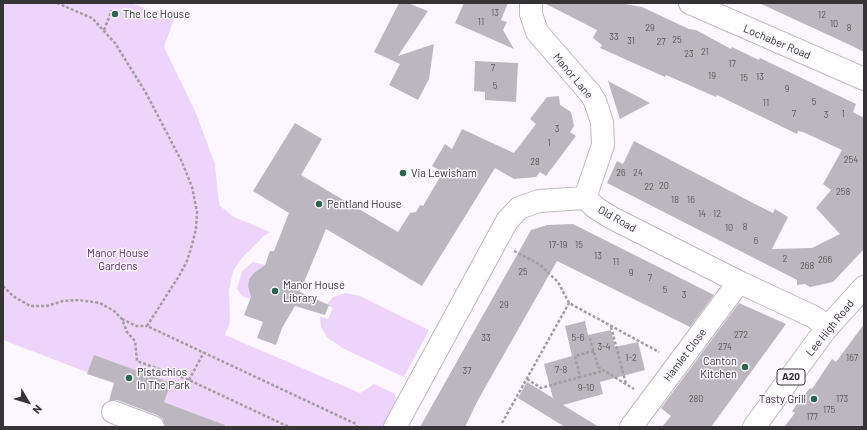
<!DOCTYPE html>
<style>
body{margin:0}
#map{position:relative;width:867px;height:430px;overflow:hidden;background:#fcf7ff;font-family:Barlow,sans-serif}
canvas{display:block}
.frame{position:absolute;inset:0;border:4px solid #353336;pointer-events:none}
.north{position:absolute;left:8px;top:382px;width:40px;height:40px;-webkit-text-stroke:3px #fcf7ff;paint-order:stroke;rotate:128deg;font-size:11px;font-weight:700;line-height:16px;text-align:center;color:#353336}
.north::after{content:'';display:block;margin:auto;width:14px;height:18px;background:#353336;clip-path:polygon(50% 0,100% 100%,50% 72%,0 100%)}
</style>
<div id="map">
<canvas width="867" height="430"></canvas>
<div class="frame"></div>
<div class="north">N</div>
</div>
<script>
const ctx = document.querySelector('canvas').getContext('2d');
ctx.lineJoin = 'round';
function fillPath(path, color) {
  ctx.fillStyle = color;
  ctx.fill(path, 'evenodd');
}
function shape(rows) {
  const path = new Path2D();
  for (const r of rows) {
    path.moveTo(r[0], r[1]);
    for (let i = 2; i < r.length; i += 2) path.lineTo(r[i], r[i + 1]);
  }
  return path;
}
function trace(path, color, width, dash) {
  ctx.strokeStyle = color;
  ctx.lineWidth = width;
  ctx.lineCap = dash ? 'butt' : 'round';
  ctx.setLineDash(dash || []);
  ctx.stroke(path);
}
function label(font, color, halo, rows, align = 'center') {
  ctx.font = font + ' Barlow,sans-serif';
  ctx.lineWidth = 3;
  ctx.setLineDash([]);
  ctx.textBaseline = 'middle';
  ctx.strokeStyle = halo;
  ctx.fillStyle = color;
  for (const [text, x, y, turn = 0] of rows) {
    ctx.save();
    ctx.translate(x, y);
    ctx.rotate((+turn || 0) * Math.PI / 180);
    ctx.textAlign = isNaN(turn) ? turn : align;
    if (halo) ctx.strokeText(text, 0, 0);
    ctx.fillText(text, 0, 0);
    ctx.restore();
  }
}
fillPath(shape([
 [3,3,131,3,174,19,164,47,195,111,215,164,219,205,234,217,270,232,264,236,241,259,233,271,229,291,230,322,225,335,360,393,374,384,395,394,396,404,384,427,230,427,3,340],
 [253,262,265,265,263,268,254,273,249,279,248,286,251,296,250,299,242,296,237,289,242,271],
 [346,293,360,296,429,330,404,377,344,349,327,337,321,327,320,317,328,319,333,308,326,305,328,303,333,297]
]), '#edd4fb');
fillPath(shape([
 [399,3,408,3,428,11,398,56,434,44,429,79,418,100,389,85,400,64,374,52],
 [464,3,508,3,501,20,507,22,503,30,514,49,455,23],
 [544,3,620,3,642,7,689,29,696,30,731,49,732,47,759,60,760,58,856,104,853,112,864,118,864,249,833,282,810,287,805,284,797,285,797,280,607,183,617,161,623,164,634,141,755,204,773,213,775,209,788,217,772,249,812,248,840,234,816,208,831,190,823,184,842,150,803,132,798,131,797,134,717,95,716,97,666,75,665,77,600,48,602,45,593,38,597,30],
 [759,3,864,3,864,52,850,45],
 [475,61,518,63,516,102,485,100,485,92,474,91],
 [608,81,650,103,620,119],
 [559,96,560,105,571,112,574,126,570,132,576,136,546,176,540,172,536,177,514,179,495,168,422,286,326,229,300,292,329,305,325,315,295,306,282,328,276,345,257,338,263,322,244,315,251,297,248,286,249,279,254,273,265,265,270,251,274,251,289,213,253,191,295,123,322,139,301,175,398,232,410,213,416,212,420,205,423,206,443,172,432,166,445,144,452,149,462,129,514,153,536,124,530,119,547,97],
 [573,224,714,295,690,327,557,261,478,400,465,427,420,427,531,230,547,225],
 [739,303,786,324,711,427,662,427,671,416,661,408],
 [585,321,588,335,611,330,615,347,638,342,645,370,600,382,603,394,563,405,599,427,565,427,518,398,527,382,553,398,544,364,572,356,565,326],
 [864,324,864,427,784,427,795,413,792,411,810,388,812,389,832,359,836,362],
 [94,355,171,383,164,402,225,425,225,427,165,427,163,419,157,415,117,400,109,401,114,383,87,374]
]), '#bcb7be');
const minor = shape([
 [531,3,531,14,537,32,590,93,595,101,602,122,603,145,585,198],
 [690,3,864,79],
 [113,412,153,427],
 [395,427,507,221,519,208,539,201,585,198,596,208,612,218,739,282,814,317,828,327],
 [631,427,739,282]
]);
const highway = shape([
 [754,427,826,329,864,287]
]);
trace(minor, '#beb9c0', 24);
trace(highway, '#beb9c0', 24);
trace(shape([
 [57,3,92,18,115,43,146,93,182,162,192,187,197,212,196,229,192,245,187,261,179,276,147,326,356,424,357,427],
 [104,30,112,10],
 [514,251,539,264,558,282,569,303,659,352],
 [3,286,13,296,30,306,47,306,63,301,79,300,100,303,114,311,122,319,127,332,135,341,137,361,189,380,289,427],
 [122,319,136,326,147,326],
 [611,327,626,384],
 [590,338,598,367,634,389],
 [594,351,575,356,580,377,603,371],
 [527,379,541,388,580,377],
 [189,380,204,352],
 [502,423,569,303]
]), '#a19da3', 2.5, [3, 2]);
trace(minor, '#fff', 22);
trace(highway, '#fff', 22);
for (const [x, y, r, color] of [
 [115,14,4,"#2c654d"],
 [403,173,4,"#2c654d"],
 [319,204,4,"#2c654d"],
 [275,291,4,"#2c654d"],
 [745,367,4,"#2c654d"],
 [129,378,4,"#2c654d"],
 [814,399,4,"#2c654d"]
]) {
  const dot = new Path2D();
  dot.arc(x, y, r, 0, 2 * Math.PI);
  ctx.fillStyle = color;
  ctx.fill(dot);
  trace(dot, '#fcf7ff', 1.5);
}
label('9px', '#575458', null, [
 ["13",495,13],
 ["12",822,15],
 ["11",481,22],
 ["10",834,24],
 ["29",650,28],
 ["8",849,28],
 ["33",614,37],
 ["25",677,40],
 ["31",631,41],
 ["27",661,42],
 ["21",705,52],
 ["23",689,54],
 ["17",732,64],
 ["7",493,68],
 ["19",712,76],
 ["13",760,77],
 ["15",744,78],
 ["5",495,86],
 ["9",787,89],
 ["5",814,102],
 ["11",766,103],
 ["7",794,114],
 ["1",843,114],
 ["3",826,115],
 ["3",557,129],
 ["1",549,143],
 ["254",851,160],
 ["28",535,162],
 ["26",621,173],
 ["24",638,173],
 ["20",664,186],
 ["22",649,187],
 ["258",843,192],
 ["18",675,200],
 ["16",691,200],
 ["14",702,214],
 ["12",717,214],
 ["8",745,227],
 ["10",729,228],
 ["6",756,241],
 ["17-19",558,245],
 ["15",579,245],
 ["13",598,256],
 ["2",785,259],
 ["266",825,260],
 ["11",616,262],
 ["268",807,266],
 ["25",523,272],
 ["9",631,273],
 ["7",650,278],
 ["5",665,290],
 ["3",684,295],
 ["29",504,305],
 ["272",741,335],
 ["33",486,338],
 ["5-6",578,338],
 ["3-4",604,347],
 ["274",725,347],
 ["1-2",631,358],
 ["167",852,358],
 ["7-8",561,370],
 ["37",467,371],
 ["9-10",586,388],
 ["280",696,399],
 ["173",842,399],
 ["175",829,410],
 ["177",812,417]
]);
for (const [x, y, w] of [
 [791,377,28]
]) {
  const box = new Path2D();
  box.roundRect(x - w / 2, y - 8, w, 16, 3);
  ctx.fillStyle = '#fcf7ff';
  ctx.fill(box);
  trace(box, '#353336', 1);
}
label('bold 10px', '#353336', null, [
 ["A20",791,377]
]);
label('11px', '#353336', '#fcf7ff', [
 ["The Ice House",123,14],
 ["Via Lewisham",411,173],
 ["Pentland House",327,204],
 ["Manor House",283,285],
 ["Library",283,298],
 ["Canton",737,361,"right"],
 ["Kitchen",737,374,"right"],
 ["Pistachios",137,372],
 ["In The Park",137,385],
 ["Tasty Grill",806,399,"right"]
], 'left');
label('11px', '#353336', '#fcf7ff', [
 ["Lochaber Road",777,42,23],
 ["Manor Lane",573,76,50],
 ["Old Road",617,219,29],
 ["Lee High Road",830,328,-51],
 ["Hamlet Close",685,355,-53]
]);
label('11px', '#57246d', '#fcf7ff', [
 ["Manor House",118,253],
 ["Gardens",118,266]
]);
</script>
